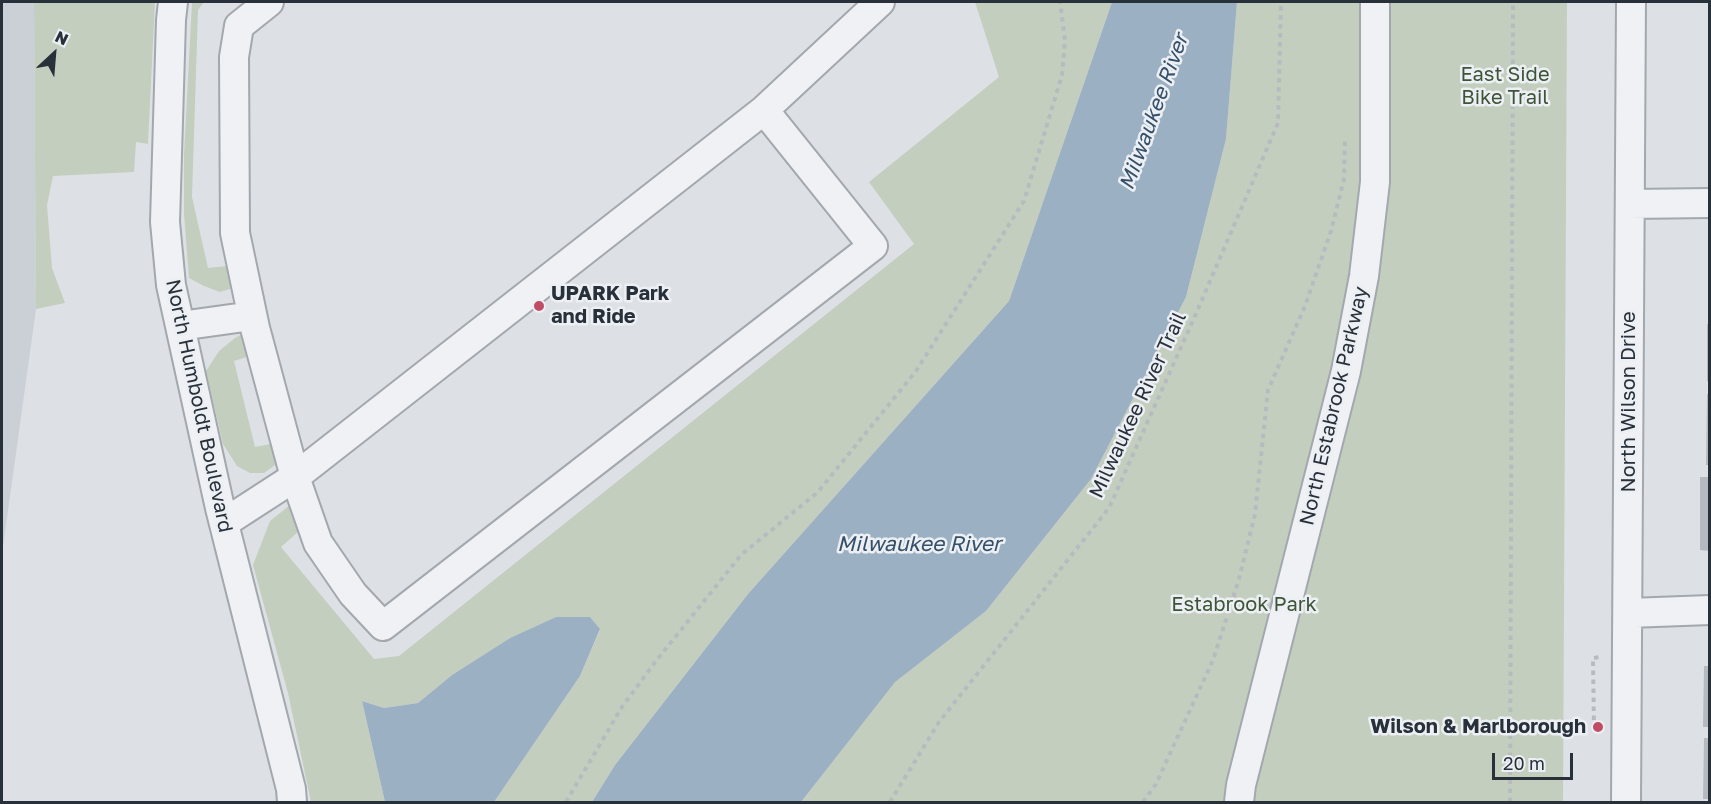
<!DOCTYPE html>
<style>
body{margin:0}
#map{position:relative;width:1711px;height:804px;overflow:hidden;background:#dde1e5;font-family:"Golos Text",sans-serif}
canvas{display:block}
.frame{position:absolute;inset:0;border:3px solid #28303a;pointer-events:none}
.north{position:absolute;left:24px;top:24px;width:60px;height:60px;-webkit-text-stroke:4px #eceff3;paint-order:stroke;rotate:26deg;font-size:16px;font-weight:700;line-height:24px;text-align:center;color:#28303a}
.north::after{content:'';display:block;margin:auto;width:21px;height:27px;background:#28303a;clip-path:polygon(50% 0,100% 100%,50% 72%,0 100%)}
.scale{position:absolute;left:1492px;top:753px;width:81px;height:27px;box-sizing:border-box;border:3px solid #28303a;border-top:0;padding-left:8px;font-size:18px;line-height:21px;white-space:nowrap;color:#28303a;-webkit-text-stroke:4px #eceff3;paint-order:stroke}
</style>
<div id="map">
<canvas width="1711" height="804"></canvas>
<div class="frame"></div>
<div class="north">N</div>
<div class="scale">20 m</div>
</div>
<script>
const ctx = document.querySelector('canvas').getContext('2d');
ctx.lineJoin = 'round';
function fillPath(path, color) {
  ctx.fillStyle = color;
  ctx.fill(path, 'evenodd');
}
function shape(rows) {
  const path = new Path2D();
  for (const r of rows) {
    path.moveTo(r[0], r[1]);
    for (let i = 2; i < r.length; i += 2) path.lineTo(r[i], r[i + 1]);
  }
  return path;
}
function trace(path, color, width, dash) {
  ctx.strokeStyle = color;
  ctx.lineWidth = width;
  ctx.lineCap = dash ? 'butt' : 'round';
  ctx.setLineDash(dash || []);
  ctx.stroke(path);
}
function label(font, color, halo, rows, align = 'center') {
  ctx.font = font + ' "Golos Text",sans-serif';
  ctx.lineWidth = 5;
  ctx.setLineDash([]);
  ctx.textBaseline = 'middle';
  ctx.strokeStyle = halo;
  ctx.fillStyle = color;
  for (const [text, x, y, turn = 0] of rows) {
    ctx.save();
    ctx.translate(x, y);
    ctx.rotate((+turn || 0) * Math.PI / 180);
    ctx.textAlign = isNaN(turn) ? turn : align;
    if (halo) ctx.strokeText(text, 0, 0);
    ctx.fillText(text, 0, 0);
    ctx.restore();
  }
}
fillPath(shape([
 [2,2,34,2,36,309,2,554]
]), '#cbd0d6');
fillPath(shape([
 [34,2,155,2,148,144,136,142,134,172,53,176,47,205,52,268,65,303,36,309],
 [192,2,204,2,198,10,192,197,208,268,227,266,232,270,233,288,220,292,204,286,189,278,184,214,184,155],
 [975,2,1112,2,1009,301,748,594,615,765,592,802,494,802,580,676,600,630,590,617,556,617,510,638,452,675,418,703,384,708,362,701,385,802,311,802,288,693,253,565,270,521,290,505,295,508,300,525,298,532,281,547,374,659,399,656,914,244,869,182,999,77],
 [1237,2,1567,2,1563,802,801,802,895,681,986,611,1091,479,1186,297,1226,139],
 [248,331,250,356,234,361,255,447,276,443,278,463,264,473,250,473,237,466,223,444,206,371,219,351,235,338]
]), '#c4cebf');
fillPath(shape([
 [1112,2,1237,2,1226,139,1186,297,1091,479,986,611,895,682,801,802,592,802,615,765,748,594,1009,301],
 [556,617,590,617,600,629,580,676,494,802,385,802,362,701,384,708,418,703,452,675,510,638]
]), '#9bb0c2');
fillPath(shape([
 [1707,324,1710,324,1710,381,1707,381],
 [1707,394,1710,394,1710,465,1706,465],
 [1700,477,1710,477,1710,551,1700,550],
 [1704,666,1710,666,1710,727,1703,727],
 [1704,738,1710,738,1710,799,1703,799]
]), '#b5bac1');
const minor = shape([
 [173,2,171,20,165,222,171,285,220,508,291,789,292,802],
 [269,2,239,26,234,57,235,233,255,328,295,477,318,543,353,594,383,626,873,246,764,110],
 [1630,204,1710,203],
 [180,326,252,316],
 [224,523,295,477,764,110,880,2],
 [1629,613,1710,610],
 [1239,802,1241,785,1346,371,1364,276,1375,182,1375,2],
 [1626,802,1631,2]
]);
trace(minor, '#a3a8ae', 32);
trace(shape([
 [1594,729,1593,658,1600,657],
 [566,802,622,707,656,661,741,555,818,492,916,371,1024,201,1062,75,1065,40,1060,2],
 [890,802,939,722,1109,508,1195,316,1278,123,1281,2],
 [1143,802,1156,784,1213,660,1239,579,1255,514,1268,390,1305,306,1331,231,1344,179,1345,138],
 [1510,802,1513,2]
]), '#b7bbc0', 4, [4.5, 4.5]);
trace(minor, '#eff1f4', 28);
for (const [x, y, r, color] of [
 [539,306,6,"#c04d64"],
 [1598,727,6,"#c04d64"]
]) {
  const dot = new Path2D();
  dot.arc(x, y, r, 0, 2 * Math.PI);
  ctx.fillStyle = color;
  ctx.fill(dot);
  trace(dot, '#eceff3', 2);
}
label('20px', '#3e5437', '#eceff3', [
 ["East Side",1505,75],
 ["Bike Trail",1505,98],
 ["Estabrook Park",1244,605]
]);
label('bold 20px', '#28303a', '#eceff3', [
 ["UPARK Park",551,294],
 ["and Ride",551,317],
 ["Wilson & Marlborough",1586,727,"right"]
], 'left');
label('20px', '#28303a', '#eceff3', [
 ["North Wilson Drive",1629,402,-90],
 ["Milwaukee River Trail",1138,405,-65],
 ["North Humboldt Boulevard",199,406,78],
 ["North Estabrook Parkway",1334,406,-77]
]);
label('italic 21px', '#36506a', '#eceff3', [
 ["Milwaukee River",1154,112,-70],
 ["Milwaukee River",919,544]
]);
</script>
